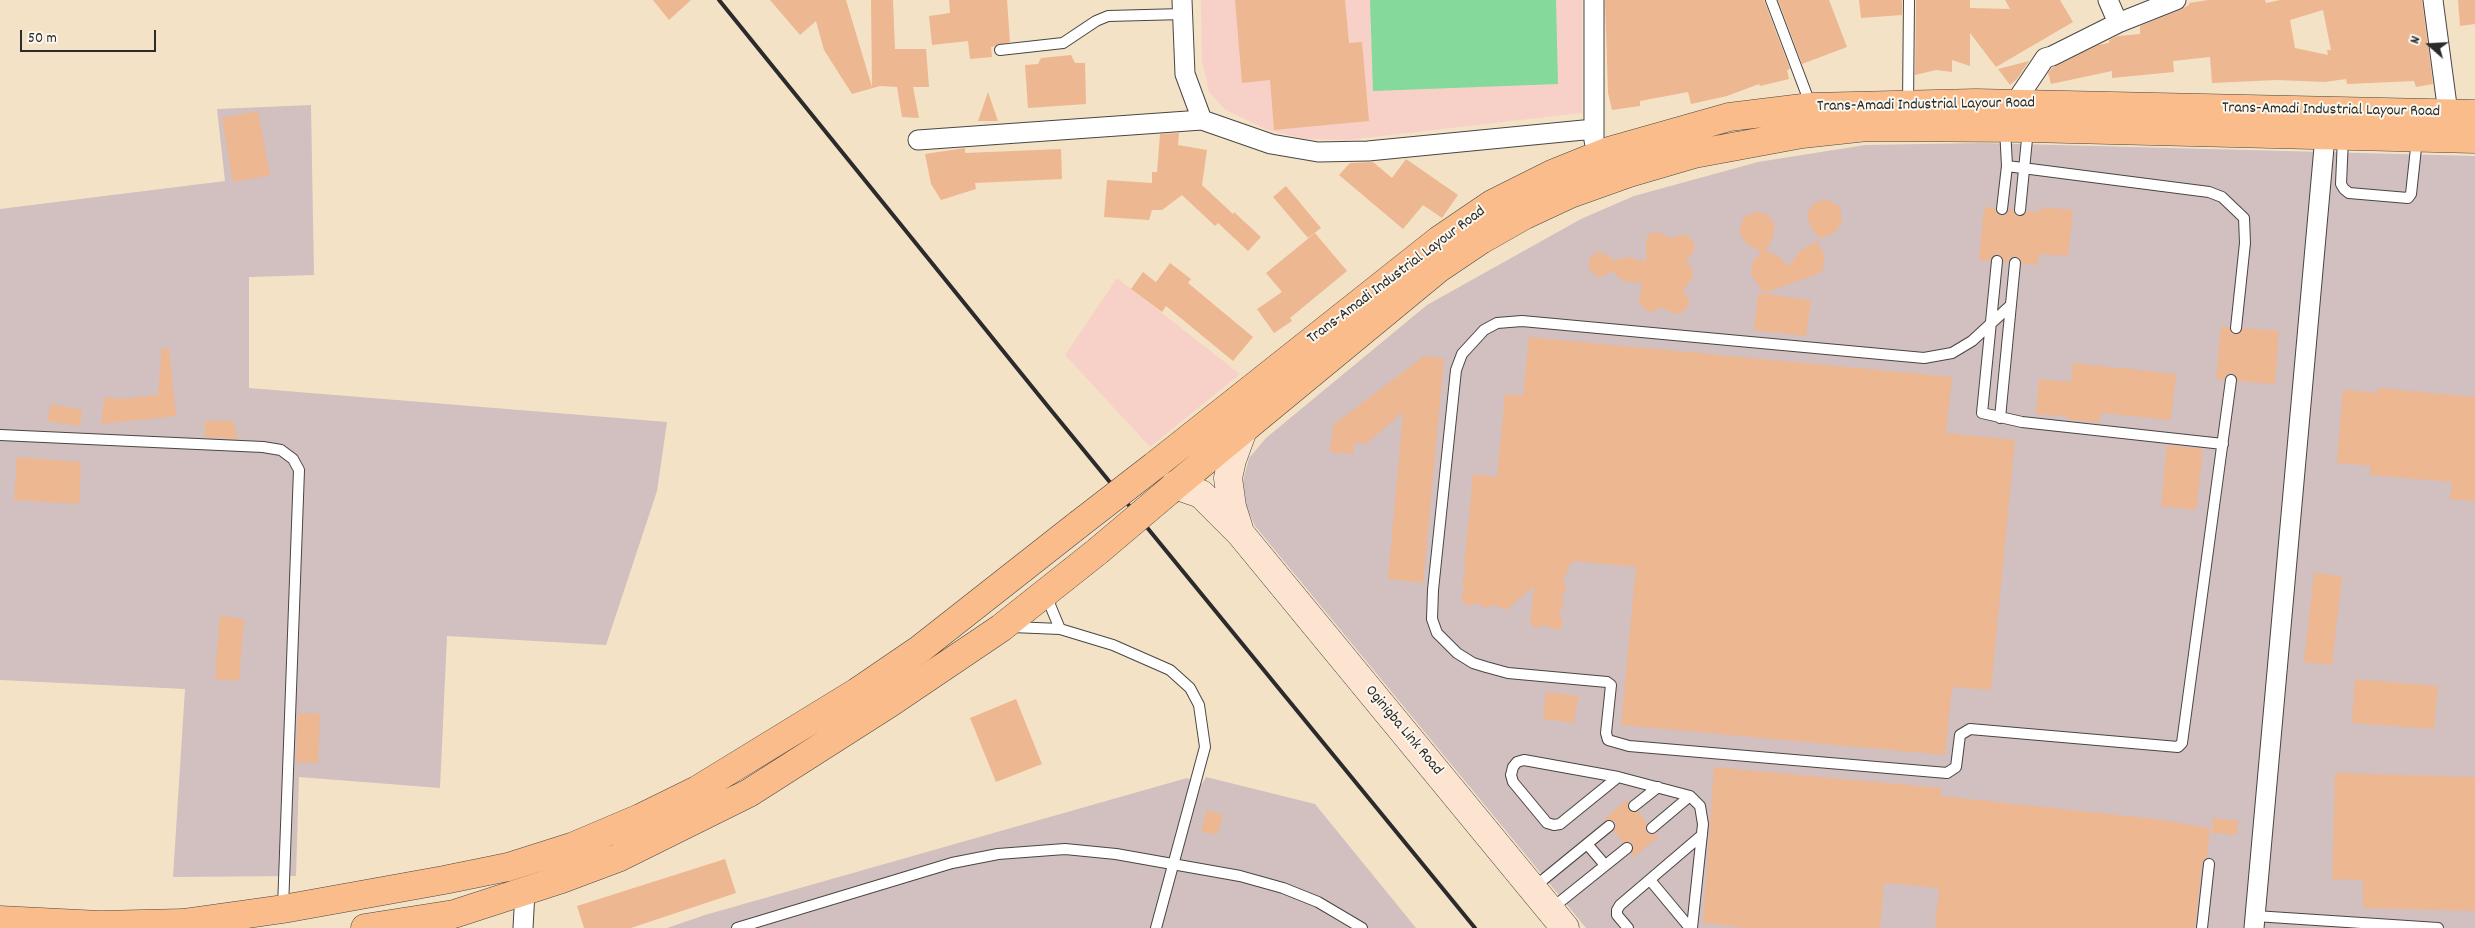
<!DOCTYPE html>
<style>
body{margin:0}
#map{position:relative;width:2475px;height:928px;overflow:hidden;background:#f4e2c7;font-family:Dekko,sans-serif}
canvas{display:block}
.north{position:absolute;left:2405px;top:20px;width:50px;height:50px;-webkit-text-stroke:4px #fbf7ec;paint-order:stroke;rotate:289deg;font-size:14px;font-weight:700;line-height:20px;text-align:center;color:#2b2b2b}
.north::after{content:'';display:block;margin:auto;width:18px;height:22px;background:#2b2b2b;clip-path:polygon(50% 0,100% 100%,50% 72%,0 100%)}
.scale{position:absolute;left:20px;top:30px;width:136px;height:22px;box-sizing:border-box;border:2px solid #2b2b2b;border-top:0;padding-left:6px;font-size:15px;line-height:18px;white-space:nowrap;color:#2b2b2b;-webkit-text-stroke:4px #fbf7ec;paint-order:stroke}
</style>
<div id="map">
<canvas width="2475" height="928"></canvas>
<div class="north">N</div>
<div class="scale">50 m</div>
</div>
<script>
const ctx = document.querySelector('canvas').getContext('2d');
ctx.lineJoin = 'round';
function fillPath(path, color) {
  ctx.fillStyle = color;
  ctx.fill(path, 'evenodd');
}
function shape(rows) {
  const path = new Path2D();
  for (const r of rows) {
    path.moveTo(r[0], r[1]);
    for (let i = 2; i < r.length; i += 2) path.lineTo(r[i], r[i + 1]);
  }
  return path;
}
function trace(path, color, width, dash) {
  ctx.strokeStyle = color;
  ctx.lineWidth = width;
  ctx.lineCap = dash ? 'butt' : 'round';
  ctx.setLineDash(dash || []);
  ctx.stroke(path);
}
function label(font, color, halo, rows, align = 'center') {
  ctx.font = font + ' Dekko,sans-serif';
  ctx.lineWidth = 4;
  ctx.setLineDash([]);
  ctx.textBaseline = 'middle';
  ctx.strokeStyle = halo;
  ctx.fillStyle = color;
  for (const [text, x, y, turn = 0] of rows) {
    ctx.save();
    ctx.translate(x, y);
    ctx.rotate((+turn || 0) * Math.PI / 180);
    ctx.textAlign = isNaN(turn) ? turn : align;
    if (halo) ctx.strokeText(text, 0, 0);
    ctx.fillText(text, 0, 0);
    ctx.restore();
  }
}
fillPath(shape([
 [1201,0,1582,0,1582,113,1347,140,1304,139,1265,129,1226,110,1209,92,1202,61],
 [1117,278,1240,374,1150,447,1065,355]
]), '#f7d1c8');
fillPath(shape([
 [311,105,314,275,249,277,249,388,667,422,657,491,606,645,447,636,440,788,299,777,296,876,173,877,185,689,0,680,0,209,225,181,217,109],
 [1981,143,2475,156,2475,928,1586,928,1255,526,1245,503,1243,481,1249,458,1266,438,1427,305,1581,219,1634,196,1758,162,1865,145],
 [1206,777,1315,804,1416,928,667,928,705,915,1187,778,1202,784]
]), '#d2bfc0');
fillPath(shape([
 [1370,0,1556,0,1558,84,1373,91]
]), '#85d99a');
fillPath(shape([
 [653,0,691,0,669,20],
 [770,0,846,0,872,87,871,0,893,0,895,49,926,49,929,87,913,87,919,118,902,117,897,87,880,86,852,94,824,50,816,21,800,35],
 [949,0,1007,0,1010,42,991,47,992,57,970,59,968,41,932,45,929,16,950,13],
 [1235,0,1345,0,1349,43,1362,42,1369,121,1274,130,1270,80,1242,83],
 [1605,0,1764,0,1790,69,1787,70,1789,79,1760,86,1759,84,1727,96,1691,104,1688,92,1640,101,1640,106,1612,110,1608,93],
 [1778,0,1829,0,1847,47,1802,64],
 [1859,0,1902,0,1902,15,1861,18],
 [1916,0,1970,0,1970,8,2010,9,2005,0,2060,0,2073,22,1996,67,1970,33,1970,66,1952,60,1952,72,1936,70,1915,75],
 [2208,0,2265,0,2266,3,2280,0,2422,0,2433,84,2416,87,2414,81,2347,84,2346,79,2325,82,2277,80,2212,83,2210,57,2173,61,2174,72,2112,78,2112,71,2051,84,2048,73,2052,68,2098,45,2109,43,2109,40,2118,36,2140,34,2140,26,2180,10,2189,5,2189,3],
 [2323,10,2331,50,2327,50,2328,55,2295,48,2290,20],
 [2458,0,2475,0,2475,24,2460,26],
 [1071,55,1075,63,1085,63,1086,104,1028,108,1025,65,1038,64,1041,58],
 [2029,61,2017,79,2010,85,1998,69],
 [988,92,998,121,978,121],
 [258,111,270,175,233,182,222,118],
 [1179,133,1178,145,1207,150,1202,185,1233,214,1234,212,1261,237,1248,251,1218,223,1215,226,1182,195,1162,210,1152,210,1149,220,1104,217,1107,180,1152,183,1152,172,1157,172,1160,134],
 [965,148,965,153,1061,149,1062,179,975,183,976,189,941,200,931,184,925,154],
 [1406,159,1458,195,1442,218,1423,205,1403,229,1339,175,1350,163,1373,162,1392,178],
 [1286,186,1321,228,1308,238,1273,197],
 [1825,199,1839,206,1841,211,1842,222,1835,232,1820,239,1810,226,1807,215,1813,204],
 [1984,207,1995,208,1998,214,2002,216,2007,213,2009,209,2013,210,2016,215,2020,217,2027,211,2041,212,2041,207,2073,210,2068,256,2039,254,2038,265,2022,264,2016,256,2012,257,2008,262,2004,262,2001,256,1997,254,1992,257,1990,261,1979,260],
 [1756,212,1767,214,1774,223,1774,235,1766,251,1778,256,1789,266,1801,250,1817,241,1825,257,1822,271,1818,274,1764,293,1751,274,1752,263,1761,252,1746,243,1740,233,1740,227,1745,216],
 [1658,232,1669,238,1681,235,1689,236,1695,245,1693,253,1686,261,1692,269,1693,277,1683,290,1688,297,1689,305,1682,313,1674,314,1662,307,1655,311,1647,311,1639,303,1642,283,1623,281,1612,271,1604,276,1596,276,1588,267,1591,256,1598,252,1605,254,1614,260,1628,257,1646,262,1646,239,1651,233],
 [1315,233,1347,271,1290,318,1292,321,1274,333,1257,309,1282,292,1266,273],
 [1170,263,1191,279,1188,283,1253,337,1233,361,1166,306,1162,312,1131,289,1143,272,1156,282],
 [1758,293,1811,300,1806,336,1754,330],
 [2221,326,2229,327,2232,333,2236,335,2241,332,2243,328,2279,331,2275,384,2238,381,2236,375,2231,373,2226,375,2224,380,2216,379],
 [1529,337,1952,377,1946,433,2015,440,1991,690,1952,687,1945,755,1621,725,1636,567,1572,561,1563,581,1566,589,1561,598,1564,604,1559,614,1563,622,1560,629,1556,630,1546,625,1536,628,1530,623,1534,586,1506,610,1495,605,1485,608,1477,603,1470,606,1463,603,1461,599,1464,590,1462,582,1465,574,1464,567,1473,474,1497,477,1505,394,1523,396],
 [162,348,169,348,176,416,101,424,104,397,121,399,158,395],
 [1424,356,1444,358,1423,583,1388,579,1403,412,1366,444,1354,443,1353,454,1330,452,1333,425],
 [2073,363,2176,374,2171,420,2101,413,2099,423,2066,419,2067,416,2036,414,2039,379,2071,382],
 [2378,388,2475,397,2475,501,2450,499,2452,482,2370,475,2371,466,2337,463,2343,390,2378,393],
 [51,404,82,410,80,426,47,421],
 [205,421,233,421,238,439,205,437],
 [2167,445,2203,449,2196,510,2161,506],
 [17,457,81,462,79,504,14,500],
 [2314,573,2342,576,2332,665,2304,662],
 [220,616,244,619,239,681,215,679],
 [2355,679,2438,686,2434,729,2352,723],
 [1546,692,1578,696,1574,723,1543,719],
 [1016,699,1042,764,996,782,970,718],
 [298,713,320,714,318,763,296,762],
 [1714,767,1941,788,1941,796,2155,819,2210,828,2207,858,2202,863,2195,928,1935,928,1939,888,1884,883,1880,928,1747,928,1703,923],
 [2335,773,2475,777,2475,911,2363,908,2363,880,2332,879],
 [1628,799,1629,811,1638,811,1647,823,1646,832,1650,835,1656,834,1658,837,1634,857,1631,853,1634,847,1632,843,1623,843,1614,831,1616,825,1614,821,1604,819],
 [1207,810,1223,815,1217,835,1201,831],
 [2213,818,2238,821,2237,835,2212,833],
 [725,859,736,893,631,928,584,928,577,906]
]), '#edb791');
const lane = shape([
 [1771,0,1811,106],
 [1000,50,1063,43,1096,21,1108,16,1183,14],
 [1908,103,1909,0],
 [2343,138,2341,184,2344,189,2349,193,2408,198,2411,194,2417,139],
 [2007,166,2209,192,2222,197,2244,218,2245,243,2236,328],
 [2002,209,2007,166,2005,128],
 [2020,210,2028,129],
 [1997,261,1982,413,2022,422,2223,444],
 [2011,305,1972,341,1952,353,1924,358,1522,321,1497,323,1484,330,1462,354,1456,370,1433,590,1432,619,1437,633,1457,653,1473,663,1486,667,1508,673,1607,682,1611,685,1606,733,1608,740,1629,746,1947,773,1956,767,1960,735,1970,729,2178,747,2182,743,2231,380],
 [2000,418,2015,263],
 [0,435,263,447,281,450,293,459,299,470,283,908],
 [1051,595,1050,605,1060,629],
 [1012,627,1060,629,1113,645,1170,670,1190,688,1199,705,1205,747,1156,928],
 [1618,777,1560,824,1554,825,1547,823,1513,782,1511,775,1513,767,1517,762,1524,760,1618,777,1690,796,1700,806,1703,824,1692,928],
 [1634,806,1658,787],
 [1652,828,1690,796],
 [1587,844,1605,865],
 [1650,880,1690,928],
 [1533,888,1609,826],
 [1551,909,1627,848],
 [2255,916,2438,928],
 [737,928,952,863,998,854,1065,849,1116,854,1240,876,1283,888,1318,902,1362,928],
 [1628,928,1617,915,1617,910,1620,905,1702,835],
 [2202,928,2209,864]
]);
const street = shape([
 [1182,0,1185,74,1202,120],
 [1594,0,1594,141],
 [2108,0,2118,23],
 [2433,0,2448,113],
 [2014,104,2045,58,2052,56,2118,23,2176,0],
 [918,140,1202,120,1271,144,1318,152,1368,151,1594,129],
 [523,928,525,892],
 [2254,928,2326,125]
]);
const secondary = shape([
 [1175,485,1201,494,1240,533,1565,928],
 [1239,529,1232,507,1228,478,1232,460,1243,430]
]);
const primary = shape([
 [1154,466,1439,240,1492,204,1552,174,1609,151,1729,117,1811,107,1976,103,2475,114],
 [1170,490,1438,269,1481,240,1525,215,1570,194,1629,173,1694,154,1802,134,1867,127,2028,128,2475,139],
 [0,920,100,925,183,923,283,909,444,880,508,867,574,846,640,818,697,790,857,692,920,649,1079,524],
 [365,928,454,914,562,879,618,858,749,793,890,703,1001,628,1098,551]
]);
trace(lane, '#494642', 12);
trace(street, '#494642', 21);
trace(secondary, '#494642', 29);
trace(primary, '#494642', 29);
trace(lane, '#fff', 10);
trace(street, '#fff', 19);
trace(secondary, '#fde4d0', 28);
trace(primary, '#f9bc8a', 28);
trace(shape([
 [719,0,1050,409,1475,928]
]), '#2b2b2b', 4);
const primaryBridge = shape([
 [1079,524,1154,466],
 [1098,551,1170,490]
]);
trace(primaryBridge, '#494642', 29, []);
trace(primaryBridge, '#f9bc8a', 28);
label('16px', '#2b2b2b', '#fbf7ec', [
 ["Trans-Amadi Industrial Layour Road",1926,106,-1],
 ["Trans-Amadi Industrial Layour Road",2331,111,1],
 ["Trans-Amadi Industrial Layour Road",1397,276,-37],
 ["Oginigba Link Road",1403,731,50]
]);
</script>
